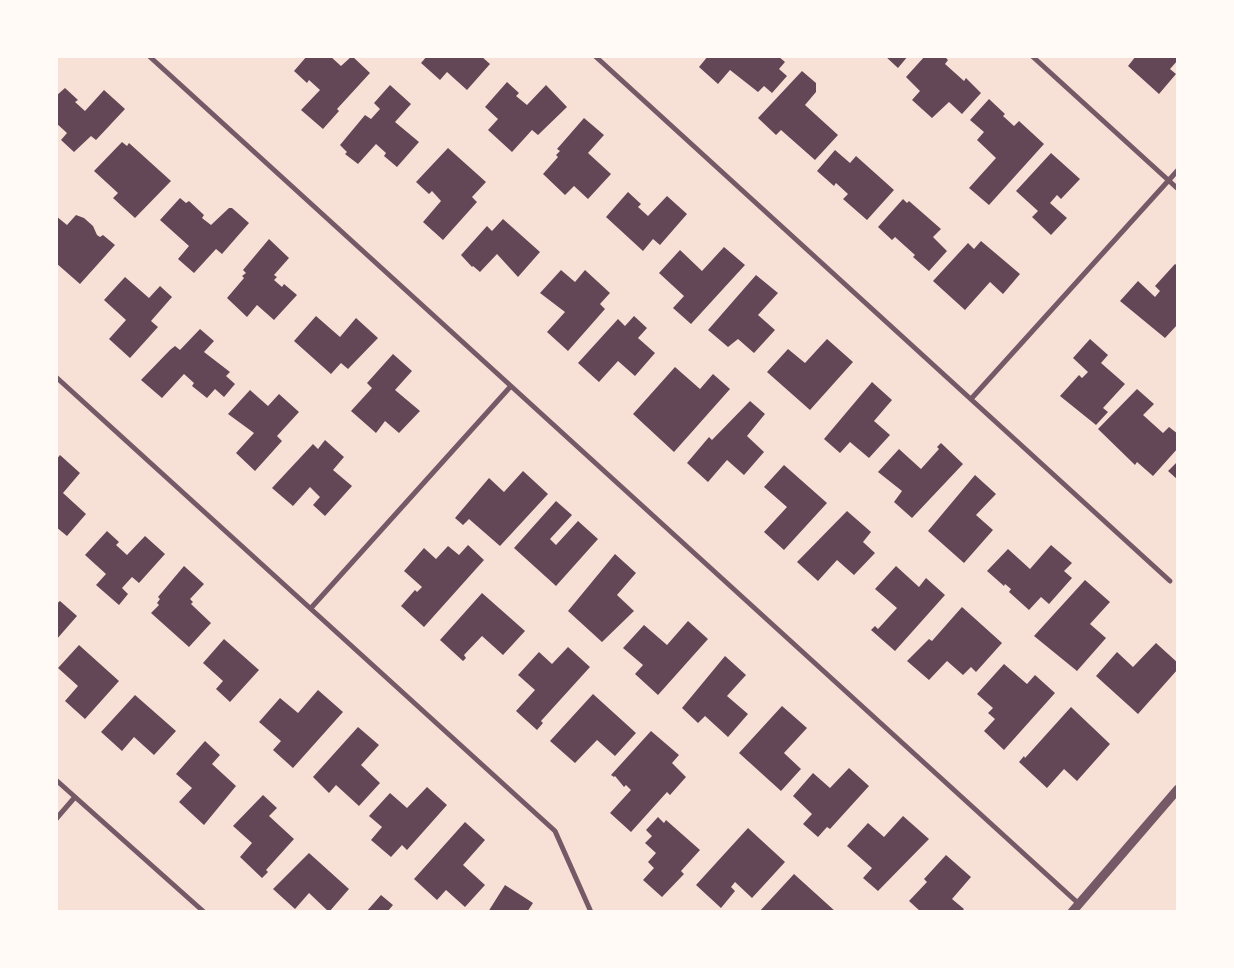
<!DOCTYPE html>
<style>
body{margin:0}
#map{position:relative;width:1234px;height:968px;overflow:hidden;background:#f7e1d7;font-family:Ubuntu,sans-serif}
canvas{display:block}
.frame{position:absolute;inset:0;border:58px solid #fffaf5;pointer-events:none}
</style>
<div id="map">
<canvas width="1234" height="968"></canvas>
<div class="frame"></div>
</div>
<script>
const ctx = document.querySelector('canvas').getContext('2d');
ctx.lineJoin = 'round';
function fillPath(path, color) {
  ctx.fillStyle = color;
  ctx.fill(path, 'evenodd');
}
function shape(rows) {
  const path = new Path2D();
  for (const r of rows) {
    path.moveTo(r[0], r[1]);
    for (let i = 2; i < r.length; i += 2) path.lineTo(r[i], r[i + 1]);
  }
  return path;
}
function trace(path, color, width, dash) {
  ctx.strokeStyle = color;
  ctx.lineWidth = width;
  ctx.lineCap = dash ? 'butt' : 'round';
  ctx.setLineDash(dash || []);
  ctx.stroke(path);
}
fillPath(shape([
 [307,56,330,56,341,66,352,56,370,73,337,109,339,111,323,129,301,110,320,90,309,80,307,83,294,71],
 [427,56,481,56,490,64,467,90,447,72,440,80,421,63],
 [708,56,778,56,785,62,779,69,787,76,772,93,764,86,758,92,730,70,718,84,699,67],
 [885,56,908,56,898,68],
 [925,56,944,56,948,60,945,64,964,81,966,78,981,93,962,114,949,102,932,118,912,100,920,91,906,77],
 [1136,56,1178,56,1178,60,1170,69,1176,74,1159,94,1128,66],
 [802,71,816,83,816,92,805,105,838,135,815,160,781,130,776,135,758,118],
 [507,82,519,93,516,96,527,105,546,85,567,107,538,135,532,130,512,152,488,130,498,119,485,107],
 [390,85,411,104,395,122,419,142,397,167,384,156,386,153,376,144,358,164,345,154,347,152,340,145,365,115,371,119,380,109,374,103],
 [65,88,78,100,75,102,85,111,104,90,125,109,96,140,91,136,74,152,61,140,67,133,56,123,56,96],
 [989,99,1005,114,1003,116,1014,126,1019,121,1044,144,989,205,969,188,996,158,977,140,984,132,970,120],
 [584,118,604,135,588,153,611,174,588,199,574,186,565,195,543,174,558,157,556,155,560,151,557,149],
 [122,142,127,146,129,143,171,181,135,218,113,198,118,193,94,171],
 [448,148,486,182,472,197,477,202,443,240,423,222,441,201,432,191,429,194,416,182],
 [835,150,850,163,856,156,894,190,867,220,843,199,848,194,836,183,834,186,817,171],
 [1051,153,1080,179,1061,199,1057,195,1050,203,1067,218,1051,235,1032,217,1038,211,1016,191],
 [628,192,641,204,638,207,648,216,667,196,687,214,660,245,653,239,643,251,606,217],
 [180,198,186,203,189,201,204,215,202,218,211,225,229,208,232,208,249,223,222,254,216,249,194,273,178,259,189,246,160,220],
 [903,199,907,203,909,201,941,229,933,237,947,251,929,271,913,257,915,255,895,237,892,240,878,227],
 [76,215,84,218,93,226,97,235,100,237,103,235,115,245,80,284,56,263,56,216,67,225],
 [503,219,540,252,518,277,497,254,480,272,473,266,472,267,461,255,487,226,492,231],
 [269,239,289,258,274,275,277,277,274,280,282,287,284,284,297,295,274,320,257,305,247,317,227,298,244,278,242,276,246,273,243,270],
 [981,241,1020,274,1003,294,990,282,965,310,933,281,968,243,974,249],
 [724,247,745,265,691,324,673,308,684,296,659,273,680,250,702,271],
 [1175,264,1178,266,1178,324,1165,338,1120,301,1138,281,1155,297,1160,291,1155,286],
 [561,270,575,282,585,270,610,293,600,304,605,309,568,351,547,332,565,312,540,293],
 [756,275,778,293,758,315,775,330,754,353,738,339,728,347,708,330],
 [125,277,149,298,160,286,172,297,151,321,158,327,130,358,109,339,126,320,104,300],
 [316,316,340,337,356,318,378,338,348,369,341,363,331,374,294,341],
 [634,316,647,328,638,338,655,353,635,376,618,361,599,382,578,363,618,319,625,326],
 [200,329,214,341,204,352,230,372,226,376,235,384,224,397,215,389,207,398,192,386,194,383,184,374,162,398,141,380,170,350,175,346,180,350],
 [827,339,853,362,810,410,767,372,788,349,805,363],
 [1090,339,1108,355,1101,363,1125,384,1103,408,1108,412,1096,425,1060,396,1079,375,1082,378,1088,372,1073,358],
 [393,354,412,371,395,390,420,411,399,433,385,421,376,433,351,411,372,388,367,383],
 [675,367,700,389,713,374,730,389,674,452,633,414],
 [872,382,892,400,874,421,890,435,869,458,850,442,840,453,824,439],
 [1137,389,1154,404,1143,415,1163,433,1169,427,1178,434,1178,448,1153,476,1137,462,1135,465,1098,429],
 [250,390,268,406,279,394,299,412,277,436,282,441,255,471,236,453,254,433,228,414],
 [750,401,765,414,747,436,764,452,744,475,727,460,708,482,687,463,709,437,712,440],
 [325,440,344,457,333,470,352,486,325,516,313,505,320,497,310,487,293,506,272,488,313,444,318,449],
 [941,443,963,464,912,518,894,502,902,491,878,472,899,449,921,469,939,449,937,447],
 [60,455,80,473,63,493,86,514,67,536,56,527,56,460],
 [1178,461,1178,480,1168,471],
 [784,465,827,503,784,550,764,532,787,507,764,487],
 [523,471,548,494,500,546,469,519,463,525,455,518,489,478,504,492],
 [975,475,996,494,976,515,993,530,964,563,928,531],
 [556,501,572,515,550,539,556,545,578,521,598,539,556,586,514,548],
 [847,511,871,532,863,542,875,553,854,575,837,560,818,581,797,562],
 [107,531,119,542,116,545,127,555,145,536,165,554,139,583,132,577,122,588,128,594,119,605,96,585,106,574,85,555],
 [468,545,484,560,424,627,401,606,415,590,417,592,422,587,404,571,424,548,436,559,448,546,459,555],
 [1051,545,1072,563,1064,571,1072,578,1049,604,1041,597,1029,610,1009,592,1011,589,1005,584,1004,586,987,571,1008,549,1030,569],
 [615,554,636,573,617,595,634,611,602,642,568,611],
 [184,566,204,584,190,599,193,602,191,604,211,623,189,647,151,613,159,605,157,603,160,599,158,597],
 [896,566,919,587,926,578,945,595,895,651,871,630,875,626,878,629,897,608,875,589],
 [1085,580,1110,602,1090,624,1106,638,1077,671,1034,636],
 [482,593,525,631,503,655,482,636,464,655,466,658,463,661,440,640],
 [60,601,77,616,56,640,56,604],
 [962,607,1002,643,976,672,971,667,963,675,947,661,929,680,907,661,929,639,932,641],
 [688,621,708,639,658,695,635,674,643,665,623,648,644,625,667,645],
 [224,639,259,670,230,702,216,689,223,681,203,663],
 [1156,643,1178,663,1178,669,1138,714,1096,676,1117,652,1133,667],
 [79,645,119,681,85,719,65,701,78,686,58,668],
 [568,647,590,667,541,721,543,723,537,730,516,711,535,690,518,675,539,652,552,664],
 [725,656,746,675,727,696,748,714,728,737,705,716,698,723,682,708],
 [1004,664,1027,684,1035,675,1055,693,1004,750,984,731,995,719,988,713,993,708,977,694],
 [318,690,343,712,293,768,273,750,281,741,259,722,280,698,298,713],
 [593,694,636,733,615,756,597,740,575,763,550,741],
 [135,695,176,731,154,755,134,737,122,751,101,732],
 [782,706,807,728,784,753,801,769,781,791,739,753],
 [1071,707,1110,744,1077,781,1064,769,1047,788,1019,762,1024,756,1025,758],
 [358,727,379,745,361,765,380,783,359,806,336,785,329,793,313,777],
 [651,731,679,755,672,763,686,777,670,795,667,792,631,832,610,813,631,790,626,785,624,787,615,776,614,777,611,775],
 [205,741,220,755,212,764,236,786,204,825,179,802,192,788,176,774],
 [849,768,869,786,830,829,827,827,818,837,803,824,812,814,793,796,813,773,830,788],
 [427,787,447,805,407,850,402,845,391,857,371,840,382,827,369,816,390,793,407,808],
 [263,795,277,808,269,816,294,839,266,870,268,872,262,878,240,857,252,843,233,826],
 [903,816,929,839,878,891,863,878,872,868,847,846,868,823,884,837],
 [658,817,664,823,666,820,700,850,681,871,684,874,662,897,643,880,654,868,648,862,656,853,645,843,652,836,646,830],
 [465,822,485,840,463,865,485,885,465,907,446,890,437,900,414,879],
 [748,828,785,862,752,898,735,882,731,887,735,891,721,908,696,885],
 [309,853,349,889,329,912,309,893,295,909,273,889],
 [946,855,971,877,952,899,964,909,961,912,921,912,909,901,927,882,924,879],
 [794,874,836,912,759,912],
 [505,885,533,903,527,912,488,912],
 [381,895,393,905,387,912,366,912]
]), '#644757');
trace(shape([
 [149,56,1079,904],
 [595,56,1170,581],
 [1032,56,1178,189],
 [56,377,555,831,591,912],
 [971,399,1178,170],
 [311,608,511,386],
 [56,780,204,912],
 [56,819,75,797]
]), '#755966', 5);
trace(shape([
 [1072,912,1178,789]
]), '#755966', 9);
</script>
